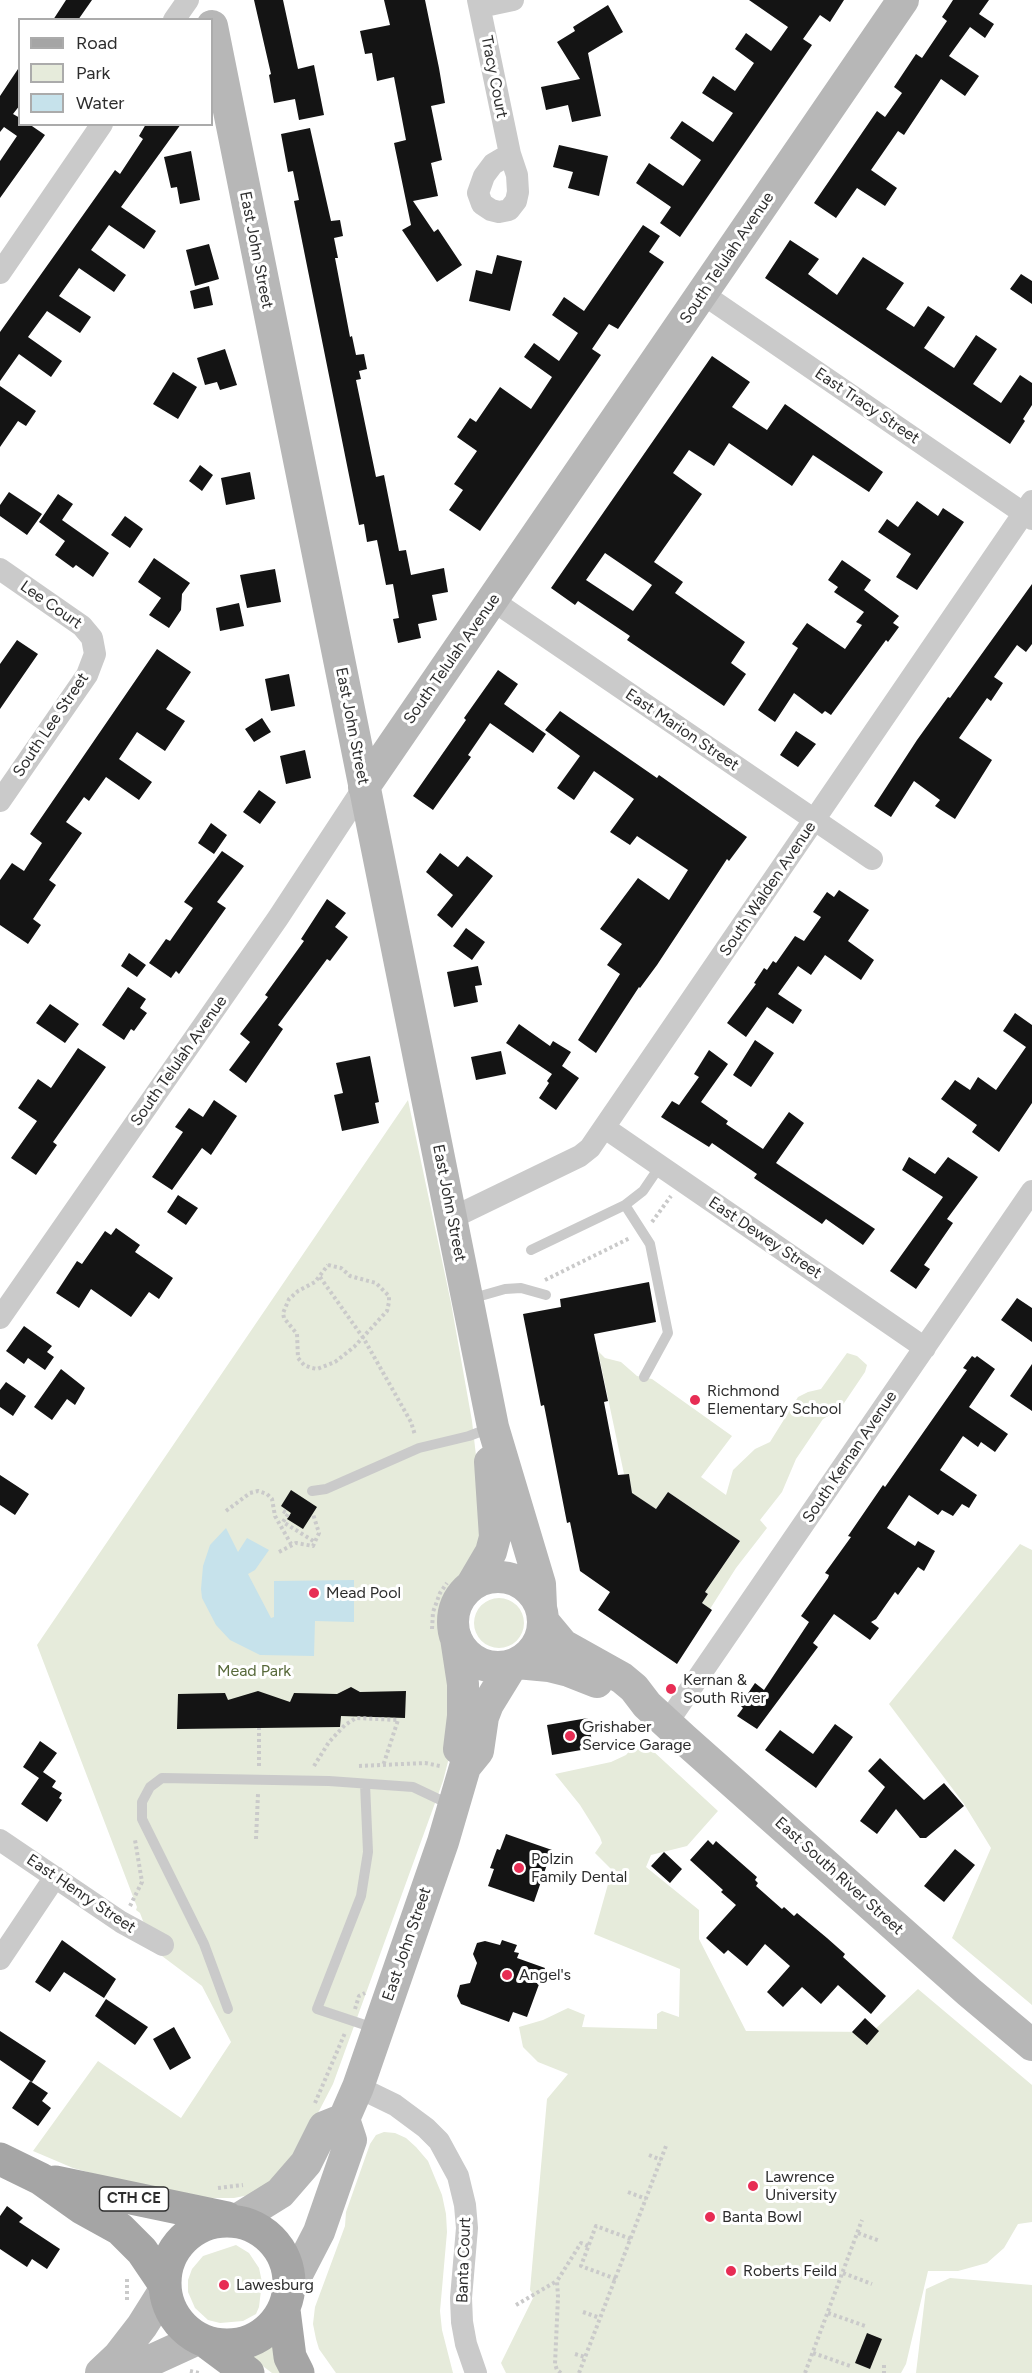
<!DOCTYPE html>
<style>
body{margin:0}
#map{position:relative;width:1032px;height:2373px;overflow:hidden;background:#fff;font-family:Figtree,sans-serif}
canvas{display:block}
.legend{position:absolute;left:18px;top:18px;width:195px;height:108px;box-sizing:border-box;background:#fff;border:2px solid #ababab;margin:0;padding:8px 10px;list-style:none;font-size:18px;color:#2d2d2d}
.legend li{display:flex;align-items:center;gap:12px;height:30px}
.legend b{width:30px;border:2px solid #ababab}
</style>
<div id="map">
<canvas width="1032" height="2373"></canvas>
<ul class="legend">
<li><b style="height:8px;background:#a5a5a5"></b>Road</li>
<li><b style="height:16px;background:#e6ebdb"></b>Park</li>
<li><b style="height:16px;background:#c6e2eb"></b>Water</li>
</ul>
</div>
<script>
const ctx = document.querySelector('canvas').getContext('2d');
ctx.lineJoin = 'round';
function fillPath(path, color) {
  ctx.fillStyle = color;
  ctx.fill(path, 'evenodd');
}
function shape(rows) {
  const path = new Path2D();
  for (const r of rows) {
    if (r.length === 3) {
      path.moveTo(r[0] + r[2], r[1]);
      path.arc(r[0], r[1], r[2], 0, 2 * Math.PI);
      continue;
    }
    path.moveTo(r[0], r[1]);
    for (let i = 2; i < r.length; i += 2) path.lineTo(r[i], r[i + 1]);
  }
  return path;
}
function trace(path, color, width, dash) {
  ctx.strokeStyle = color;
  ctx.lineWidth = width;
  ctx.lineCap = dash ? 'butt' : 'round';
  ctx.setLineDash(dash || []);
  ctx.stroke(path);
}
function label(font, color, halo, rows, align = 'center') {
  ctx.font = font + ' Figtree,sans-serif';
  ctx.lineWidth = 6;
  ctx.setLineDash([]);
  ctx.textBaseline = 'middle';
  ctx.strokeStyle = halo;
  ctx.fillStyle = color;
  for (const [text, x, y, turn = 0] of rows) {
    ctx.save();
    ctx.translate(x, y);
    ctx.rotate((+turn || 0) * Math.PI / 180);
    ctx.textAlign = isNaN(turn) ? turn : align;
    if (halo) ctx.strokeText(text, 0, 0);
    ctx.fillText(text, 0, 0);
    ctx.restore();
  }
}
fillPath(shape([
 [408,1100,451,1303,472,1421,478,1473,483,1545,470,1571,451,1592,444,1615,452,1746,443,1781,333,2084,305,2138,278,2177,249,2195,234,2198,210,2198,128,2183,73,2168,33,2151,98,2061,181,2118,231,2042,202,1986,154,1950,140,1913,136,1910,137,1907,37,1645],
 [598,1351,605,1358,621,1362,637,1376,652,1379,732,1436,701,1477,726,1495,733,1470,755,1449,770,1442,798,1397,808,1392,821,1389,847,1353,857,1356,867,1365,865,1372,840,1409,823,1419,796,1459,782,1492,760,1520,767,1528,736,1568,710,1609,702,1603,708,1594,705,1592,740,1541,668,1492,656,1509,632,1494,629,1474,624,1474],
 [1020,1544,1032,1550,1032,2005,952,1938,991,1848,964,1804,889,1704],
 [499,1623,25],
 [640,1739,718,1811,687,1846,651,1855,646,1867,699,1910,699,1939,746,2031,872,2032,918,1989,1032,2085,1032,2222,1018,2224,1004,2248,987,2263,958,2271,928,2271,906,2364,901,2373,506,2373,501,2363,534,2296,530,2290,547,2099,568,2074,538,2062,523,2047,519,2027,543,2020,568,2008,585,2015,582,2027,657,2029,657,2014,662,2011,679,2017,680,1969,594,1934,612,1870,595,1853,602,1843,600,1837,580,1805,555,1774,611,1762,626,1755],
 [384,2132,395,2133,406,2138,416,2147,428,2161,442,2195,446,2214,447,2232,440,2311,442,2330,453,2373,336,2373,319,2349,316,2339,313,2324,315,2307,345,2226,346,2212,370,2144,376,2135],
 [236,2245,249,2253,259,2268,262,2282,259,2307,256,2314,243,2321,220,2323,208,2320,195,2308,188,2292,188,2280,192,2269,203,2256],
 [950,2278,1032,2285,1032,2373,916,2373,926,2289],
 [272,2341,285,2373,272,2373,251,2357,252,2350,266,2345]
]), '#e6ebdb');
fillPath(shape([
 [226,1528,238,1552,247,1538,269,1550,255,1570,248,1574,271,1618,274,1617,274,1581,354,1580,354,1622,315,1621,314,1656,260,1655,230,1640,216,1625,202,1598,201,1589,203,1566,210,1545]
]), '#c6e2eb');
fillPath(shape([
 [66,0,92,0,78,20,53,20],
 [254,0,283,0,298,69,314,65,324,115,299,120,295,99,274,103,269,75,271,74],
 [384,0,425,0,439,68,445,103,431,106,442,160,431,163,438,196,413,201,434,232,438,229,462,265,437,282,402,230,411,225,394,143,406,140,394,77,377,81,372,53,365,54,360,31,390,25],
 [749,0,844,0,830,22,820,15,803,39,812,45,680,237,660,223,671,207,636,183,649,163,683,186,701,160,670,138,682,121,713,142,733,113,702,93,713,76,735,91,754,63,735,49,746,33,771,51,788,27],
 [953,0,989,0,979,14,994,24,985,38,970,27,949,56,979,76,965,96,941,79,904,135,898,131,871,170,897,188,885,206,857,188,836,218,814,203,877,111,885,117,902,93,894,87,916,54,922,58,947,21,942,17],
 [608,5,623,32,588,53,601,116,572,122,568,105,546,110,541,87,580,79,557,42,575,31,573,27],
 [20,66,20,105,13,114,20,118,20,124,29,124,45,135,0,198,0,161,17,136,4,127,0,132,0,96],
 [146,124,181,124,121,207,156,231,144,249,109,225,91,250,126,275,114,292,79,268,59,296,91,317,80,333,47,311,28,337,62,361,51,377,19,354,0,381,0,332,115,170,120,174,143,139,139,136],
 [310,128,331,221,340,220,343,236,334,238,338,258,335,258,350,337,352,336,356,355,364,354,367,369,359,371,361,379,356,380,376,477,384,475,399,551,406,550,411,575,444,568,448,592,432,595,437,620,418,624,421,638,398,643,393,619,399,618,393,584,386,585,377,540,367,542,364,524,359,525,294,201,299,200,293,171,288,172,281,134],
 [559,145,608,156,599,196,568,188,573,172,553,167],
 [191,151,200,200,180,204,177,187,171,188,164,157],
 [643,225,660,236,649,252,664,262,618,329,609,324,592,349,601,355,480,531,449,510,463,490,454,484,477,451,457,437,470,418,476,422,500,387,531,409,552,377,524,357,534,343,559,361,578,333,552,315,564,297,584,311],
 [790,240,819,259,808,274,837,295,863,257,904,283,886,309,914,327,928,306,945,317,924,348,954,368,976,335,997,349,973,384,1001,403,1020,375,1032,383,1032,405,1023,419,1025,421,1010,444,765,278],
 [209,244,219,279,195,286,186,250],
 [497,255,522,261,510,311,469,301,476,270,492,274],
 [1021,274,1032,281,1032,304,1010,289],
 [209,286,213,305,194,309,190,291],
 [225,349,237,385,220,390,217,382,205,385,197,358],
 [712,356,750,382,732,407,767,430,785,404,883,472,869,492,813,455,792,486,729,443,714,466,689,450,673,473,702,494,654,562,683,582,675,593,745,642,731,663,746,674,724,706,627,640,630,636,578,601,575,605,551,588],
 [605,553,652,585,633,611,586,580],
 [173,372,197,387,178,419,153,404],
 [0,386,36,411,26,426,18,421,0,447],
 [200,465,213,475,202,491,189,481],
 [250,472,255,499,226,505,221,478],
 [9,492,42,514,27,535,0,516,0,505],
 [58,494,73,504,62,520,109,553,93,577,76,565,73,568,55,555,65,541,39,522],
 [917,501,938,516,943,508,964,522,917,590,896,577,911,554,878,532,887,519,898,527],
 [125,516,143,529,130,548,111,535],
 [154,558,190,583,182,594,181,610,169,628,149,615,161,598,138,582],
 [842,560,871,580,864,590,899,616,893,623,899,627,888,642,886,640,831,715,825,711,822,714,794,693,775,722,758,710,798,648,792,644,807,623,845,649,862,625,856,622,864,612,834,592,838,587,828,580],
 [275,569,281,602,247,608,240,575],
 [1032,584,1032,644,1026,652,1017,645,994,677,1003,683,991,701,987,698,959,738,992,760,955,819,935,806,940,800,914,781,891,817,874,806,917,740,948,697,950,698],
 [239,603,244,626,220,631,216,608],
 [17,640,38,654,0,709,0,664],
 [157,649,191,672,166,709,185,721,165,751,137,732,119,759,152,782,139,800,106,777,89,801,84,797,66,822,82,833,49,880,56,885,33,919,41,925,28,944,0,925,0,880,12,863,24,871,42,843,30,834],
 [498,670,518,684,504,704,546,734,533,753,490,723,468,755,471,757,433,810,413,796,466,720,464,718],
 [289,674,295,706,271,711,265,679],
 [560,711,657,778,659,775,747,837,729,861,727,859,657,965,640,988,639,987,596,1053,578,1040,620,974,607,965,622,944,600,929,638,878,669,900,688,870,637,836,630,845,610,832,634,799,594,771,574,800,557,788,580,756,545,730],
 [262,718,271,732,254,742,245,729],
 [796,731,816,744,798,767,780,755],
 [305,750,311,778,286,784,280,756],
 [259,790,276,802,260,824,243,812],
 [211,823,227,835,214,854,198,843],
 [222,851,244,866,217,902,226,908,179,974,176,971,171,978,149,963,166,939,170,941,193,908,184,902],
 [440,853,458,867,467,856,493,876,452,928,437,915,453,895,426,872],
 [839,890,869,910,848,941,874,960,861,980,825,955,811,975,798,966,778,994,802,1010,793,1024,767,1007,746,1037,727,1023,756,984,754,983,764,968,767,970,773,961,776,963,795,936,804,941,821,917,813,912,827,892,834,897],
 [327,899,346,913,335,927,348,937,330,961,327,959,278,1025,283,1029,246,1083,229,1070,250,1042,240,1034,268,997,265,995,304,941,301,939],
 [466,928,485,942,472,960,453,946],
 [129,953,146,965,137,977,121,966],
 [478,966,482,985,475,986,478,1002,454,1007,447,972],
 [128,987,146,999,140,1008,147,1013,134,1031,131,1029,124,1040,102,1025],
 [50,1004,79,1024,65,1043,36,1023],
 [1015,1013,1032,1025,1032,1103,999,1152,972,1132,977,1125,941,1099,955,1080,970,1090,978,1077,996,1090,1026,1047,1003,1031],
 [519,1024,550,1046,553,1041,571,1052,562,1066,579,1078,556,1110,539,1098,549,1083,547,1081,552,1074,506,1043],
 [755,1040,774,1053,751,1087,733,1075],
 [78,1048,106,1067,53,1142,57,1145,36,1175,11,1158,37,1121,18,1108,38,1079,51,1088],
 [709,1050,728,1064,701,1102,728,1121,726,1124,763,1149,789,1112,804,1123,776,1163,875,1229,863,1245,826,1219,822,1224,754,1178,757,1174,712,1143,709,1147,661,1117,672,1101,679,1105,699,1077,694,1074],
 [501,1051,506,1074,476,1080,471,1057],
 [370,1056,379,1102,375,1103,379,1123,342,1131,334,1095,343,1093,336,1063],
 [214,1100,237,1116,211,1155,202,1148,172,1190,152,1177,183,1132,175,1127,189,1108,203,1117],
 [909,1157,935,1174,948,1157,978,1177,947,1219,953,1223,924,1265,930,1269,916,1289,890,1271,943,1197,902,1170],
 [178,1195,198,1208,186,1225,167,1212],
 [116,1228,140,1245,135,1252,173,1278,159,1299,149,1292,131,1317,91,1289,79,1308,56,1293,77,1261,82,1264,105,1231,111,1235],
 [649,1282,656,1322,594,1334,608,1401,604,1402,618,1475,629,1474,632,1493,656,1509,668,1492,740,1541,705,1592,708,1594,702,1603,712,1610,677,1664,598,1610,610,1592,580,1571,570,1522,567,1523,544,1405,541,1406,523,1314,561,1307,560,1299],
 [1017,1298,1032,1308,1032,1342,1001,1320],
 [24,1326,52,1346,47,1352,54,1357,45,1370,28,1358,24,1364,6,1351],
 [972,1356,975,1358,977,1356,995,1369,969,1407,1008,1434,995,1452,981,1442,978,1447,963,1436,940,1470,977,1495,969,1508,962,1504,953,1516,942,1510,938,1515,909,1495,887,1528,915,1546,918,1541,935,1551,924,1571,918,1567,898,1595,895,1592,876,1619,871,1622,879,1628,870,1640,834,1614,813,1643,818,1647,757,1729,737,1716,743,1708,740,1705,755,1683,764,1690,809,1622,801,1616,828,1578,829,1575,825,1573,851,1537,848,1536,883,1485,885,1487,967,1370,963,1368],
 [1032,1364,1032,1411,1010,1396],
 [61,1369,85,1388,75,1405,67,1399,52,1420,34,1407],
 [6,1382,26,1396,13,1416,0,1407,0,1390],
 [0,1475,29,1494,15,1515,0,1505],
 [291,1490,317,1507,303,1529,287,1519,291,1513,281,1506],
 [351,1687,360,1692,406,1691,405,1718,341,1716,340,1727,177,1729,178,1694,225,1693,228,1700,258,1691,290,1702,294,1693,337,1694],
 [588,1718,593,1748,552,1755,547,1725],
 [835,1724,853,1737,816,1788,765,1750,780,1730,813,1754],
 [40,1741,57,1753,43,1772,56,1781,52,1787,62,1793,59,1798,62,1800,47,1822,21,1804,39,1778,23,1767],
 [880,1758,924,1800,944,1783,964,1806,926,1838,920,1838,896,1809,877,1834,860,1821,885,1787,868,1771],
 [506,1834,552,1850,534,1902,488,1886,494,1869,490,1868,497,1849,500,1850],
 [708,1840,713,1845,716,1841,757,1877,755,1880,758,1883,756,1886,782,1909,784,1907,794,1916,797,1913,827,1938,845,1954,843,1957,886,1996,871,2014,838,1985,821,2004,802,1987,783,2007,767,1992,790,1966,765,1944,747,1966,728,1950,724,1954,706,1938,736,1905,721,1892,723,1890,690,1860],
 [955,1849,975,1865,944,1902,924,1886],
 [664,1852,682,1869,670,1883,651,1866],
 [62,1940,116,1979,104,1998,64,1972,50,1992,35,1982],
 [502,1940,517,1945,514,1952,519,1953,517,1958,545,1968,527,2017,513,2012,509,2022,461,2004,457,1996,460,1985,470,1983,477,1963,473,1954,477,1943,485,1941,500,1945],
 [106,1999,148,2027,135,2045,95,2016],
 [865,2018,879,2031,867,2045,852,2032],
 [174,2027,191,2058,170,2070,153,2039],
 [0,2031,46,2061,32,2082,0,2060],
 [30,2081,48,2093,42,2101,51,2108,38,2126,12,2108],
 [7,2206,23,2218,19,2222,60,2249,47,2269,32,2259,27,2267,0,2249,0,2216],
 [867,2333,882,2339,870,2369,855,2363]
]), '#141414');
trace(shape([
 [652,1222,671,1196],
 [328,1265,341,1268,350,1276,376,1283,389,1296,389,1302,387,1311,354,1347,335,1362,317,1369,312,1368,304,1365,298,1358,297,1334,284,1318,283,1313,289,1299,298,1291,315,1282,328,1265],
 [320,1277,364,1339,411,1422,415,1435],
 [545,1280,630,1238],
 [226,1511,250,1493,258,1491,267,1494,272,1499,275,1516,291,1544],
 [283,1511,288,1514,283,1522,315,1542],
 [279,1552,296,1543,313,1546,319,1533,313,1514],
 [432,1629,433,1612,440,1593,447,1583],
 [259,1766,259,1728],
 [314,1766,329,1742,345,1725,356,1718,398,1720,383,1766],
 [359,1766,425,1763,440,1766],
 [256,1839,258,1794],
 [130,1906,142,1882,135,1840],
 [355,2009,359,1996,365,1993],
 [315,2103,345,2033],
 [649,2155,661,2160],
 [218,2188,243,2185],
 [628,2192,646,2199],
 [858,2233,880,2241],
 [843,2273,872,2284],
 [616,2279,581,2266,594,2231,596,2226,631,2239],
 [127,2300,127,2278],
 [516,2305,557,2281],
 [583,2312,600,2318],
 [828,2313,865,2326],
 [813,2353,850,2366],
 [575,2354,585,2357],
 [884,2365,884,2373],
 [190,2371,199,2373],
 [561,2373,557,2370,555,2364,558,2297,557,2281,581,2243,588,2246],
 [579,2373,666,2146],
 [805,2373,862,2220]
]), '#cacaca', 4, [3, 3]);
trace(shape([
 [625,1205,650,1244,668,1333,644,1377],
 [531,1250,625,1205,643,1191,660,1166],
 [470,1299,505,1289,521,1288,546,1295],
 [312,1491,326,1489,419,1448,469,1436,490,1428],
 [365,1784,368,1852,361,1896,317,2009,377,2029],
 [228,2009,204,1944,142,1819,142,1802,150,1787,162,1778,329,1781,413,1787,451,1805]
]), '#cacaca', 10);
trace(shape([
 [478,0,510,154,517,175,518,192,516,201,509,210,499,212,491,210,482,204,478,193,484,176,493,164,510,154],
 [480,7,513,0],
 [174,20,188,0],
 [0,273,102,124],
 [703,294,1032,519],
 [0,569,82,626,92,638,95,654,87,675,0,801],
 [492,600,872,859],
 [605,1128,925,1348],
 [452,1218,580,1156,590,1148,1032,501],
 [0,1318,278,918,364,787],
 [667,1723,1032,1191],
 [0,1840,121,1922,163,1945],
 [0,1959,55,1877],
 [358,2087,395,2105,426,2128,439,2141,458,2176,465,2205,467,2228,461,2298,462,2322,466,2344,476,2373]
]), '#cacaca', 22);
trace(shape([
 [212,26,493,1427,540,1584,541,1607],
 [364,787,903,0],
 [498,1622,45],
 [471,1586,491,1552,495,1537,490,1462],
 [543,1621,563,1645,622,1678,634,1688,647,1705,684,1739,969,1992,1032,2045],
 [456,1638,463,1684,463,1716,459,1749],
 [517,1663,549,1666,569,1671,597,1682],
 [238,2219,280,2193,306,2163,324,2127,344,2119,358,2087,443,1842,465,1767,478,1751,483,1717,488,1704,512,1665],
 [289,2290,319,2232,351,2140,344,2119],
 [101,2373,118,2357,142,2326,164,2291],
 [134,2373,152,2360,198,2339]
]), '#b7b7b7', 32);
trace(shape([
 [0,2159,41,2179,82,2208,120,2229,142,2251,165,2285],
 [55,2182,227,2218],
 [227,2283,62],
 [284,2310,290,2357,298,2373],
 [209,2344,248,2373]
]), '#a5a5a5', 33);
for (const [x, y, r, color] of [
 [695,1400,6,"#e72d54"],
 [314,1593,6,"#e72d54"],
 [671,1689,6,"#e72d54"],
 [570,1736,6,"#e72d54"],
 [519,1868,6,"#e72d54"],
 [507,1975,6,"#e72d54"],
 [753,2186,6,"#e72d54"],
 [710,2217,6,"#e72d54"],
 [731,2271,6,"#e72d54"],
 [224,2285,6,"#e72d54"]
]) {
  const dot = new Path2D();
  dot.arc(x, y, r, 0, 2 * Math.PI);
  ctx.fillStyle = color;
  ctx.fill(dot);
  trace(dot, '#fff', 2);
}
for (const [x, y, w] of [
 [134,2199,69]
]) {
  const box = new Path2D();
  box.roundRect(x - w / 2, y - 12, w, 24, 4.5);
  ctx.fillStyle = '#fff';
  ctx.fill(box);
  trace(box, '#2d2d2d', 1.5);
}
label('bold 15px', '#2d2d2d', null, [
 ["CTH CE",134,2199]
]);
label('16px', '#2d2d2d', '#fff', [
 ["Tracy Court",494,77,79],
 ["East John Street",256,250,79],
 ["South Telulah Avenue",727,258,-56],
 ["East Tracy Street",867,406,34],
 ["Lee Court",51,605,35],
 ["South Telulah Avenue",452,659,-55],
 ["South Lee Street",51,725,-56],
 ["East John Street",352,726,79],
 ["East Marion Street",682,730,34],
 ["South Walden Avenue",768,889,-56],
 ["South Telulah Avenue",179,1061,-55],
 ["East John Street",449,1203,79],
 ["East Dewey Street",765,1238,34],
 ["South Kernan Avenue",850,1457,-56],
 ["East South River Street",839,1876,42],
 ["East Henry Street",81,1894,34],
 ["East John Street",407,1944,-71],
 ["Banta Court",464,2260,-88]
]);
label('16px', '#2d2d2d', '#fff', [
 ["Richmond",707,1391],
 ["Elementary School",707,1409],
 ["Mead Pool",326,1593],
 ["Kernan &",683,1680],
 ["South River",683,1698],
 ["Grishaber",582,1727],
 ["Service Garage",582,1745],
 ["Polzin",531,1859],
 ["Family Dental",531,1877],
 ["Angel's",519,1975],
 ["Lawrence",765,2177],
 ["University",765,2195],
 ["Banta Bowl",722,2217],
 ["Roberts Feild",743,2271],
 ["Lawesburg",236,2285]
], 'left');
label('16px', '#57693a', '#fff', [
 ["Mead Park",254,1671]
]);
</script>
